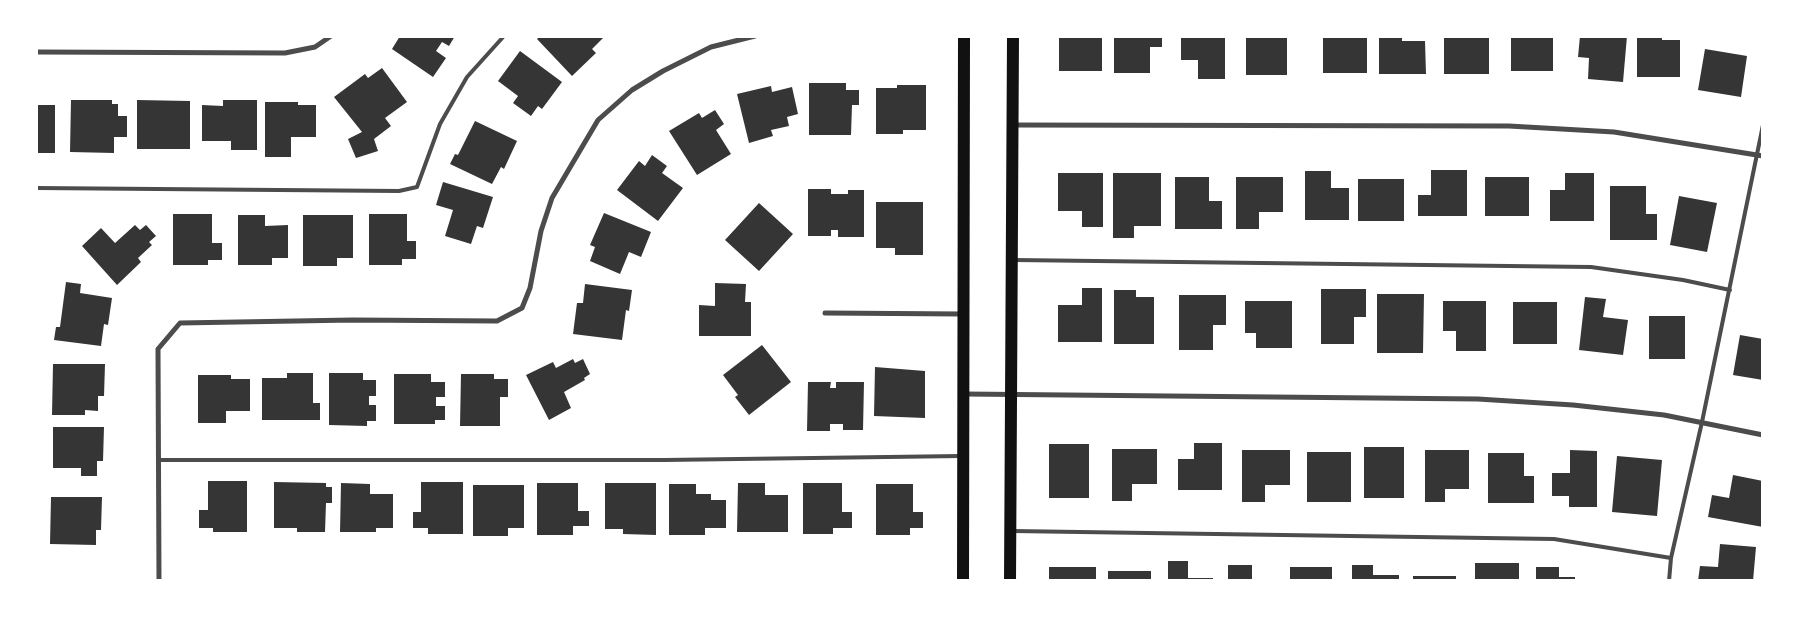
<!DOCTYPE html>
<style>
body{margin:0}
#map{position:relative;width:1799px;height:617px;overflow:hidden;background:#fff;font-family:"Titillium Web",sans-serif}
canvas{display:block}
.frame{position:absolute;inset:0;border:38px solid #fff;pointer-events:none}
</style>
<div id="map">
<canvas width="1799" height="617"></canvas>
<div class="frame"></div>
</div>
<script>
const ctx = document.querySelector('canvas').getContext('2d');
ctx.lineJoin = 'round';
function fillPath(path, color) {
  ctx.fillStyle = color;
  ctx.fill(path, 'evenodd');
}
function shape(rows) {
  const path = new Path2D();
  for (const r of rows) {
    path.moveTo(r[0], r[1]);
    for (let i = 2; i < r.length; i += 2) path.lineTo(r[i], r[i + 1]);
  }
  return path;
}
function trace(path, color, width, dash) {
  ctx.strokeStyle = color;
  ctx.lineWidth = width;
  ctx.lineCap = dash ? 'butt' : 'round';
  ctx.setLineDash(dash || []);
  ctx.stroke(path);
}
fillPath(shape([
 [400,36,455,36,449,46,442,42,436,51,446,58,433,77,392,49],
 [540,36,605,36,592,49,596,53,572,76,537,39],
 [1059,36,1102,36,1102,71,1059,71],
 [1114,36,1162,36,1162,47,1150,47,1150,73,1114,73],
 [1181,36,1225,36,1225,79,1198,79,1198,60,1181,60],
 [1246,36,1287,36,1287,75,1246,75],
 [1323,36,1367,36,1367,73,1323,73],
 [1379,36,1402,36,1402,41,1425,41,1426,74,1379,74],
 [1444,36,1489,36,1489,74,1444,74],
 [1511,36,1553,36,1553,71,1511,71],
 [1580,36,1627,36,1623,82,1588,79,1589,58,1578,57],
 [1637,36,1662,36,1662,40,1680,40,1680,77,1637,77],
 [1705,49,1747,56,1741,97,1698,90],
 [520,51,562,82,542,109,538,106,531,116,513,103,518,96,498,81],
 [382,68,407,102,385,118,391,126,374,139,378,151,356,158,348,139,362,132,334,97,365,74,368,78],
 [809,83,846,83,846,90,859,90,859,105,852,105,851,135,809,135],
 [897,85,926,85,926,130,903,130,903,134,876,134,876,88,897,88],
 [771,86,772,92,792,87,798,114,787,117,789,126,771,130,773,136,749,143,737,94],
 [71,100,112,100,112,104,118,104,118,116,127,116,127,137,114,137,114,153,70,152],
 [137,100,190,101,190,149,137,149],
 [223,100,257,100,257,150,231,150,231,141,202,141,202,105,223,106],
 [265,102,298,102,298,105,316,105,316,137,291,137,291,157,265,157],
 [36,105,55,105,55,153,36,153],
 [715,110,724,124,716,130,731,154,697,175,669,131,699,113,702,118],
 [475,121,517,141,504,169,501,167,492,184,450,164,455,154,458,155],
 [652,155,667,166,662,173,683,188,658,221,617,190,639,161,645,166],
 [1431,170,1467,170,1467,216,1418,216,1418,195,1431,195],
 [1305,171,1331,171,1331,188,1349,188,1349,220,1305,220],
 [1058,173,1103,173,1103,227,1082,227,1082,211,1058,211],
 [1113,173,1161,173,1161,226,1134,226,1134,238,1113,238],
 [1565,173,1594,173,1594,221,1550,221,1550,190,1565,190],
 [1175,177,1209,177,1209,201,1222,201,1222,229,1175,229],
 [1236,177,1283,177,1283,212,1259,212,1259,229,1236,229],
 [1485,177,1529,177,1529,216,1485,216],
 [1358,179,1404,179,1404,221,1358,221],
 [443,182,493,197,483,228,477,226,471,244,445,236,453,210,436,205],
 [1610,186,1646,186,1646,214,1657,214,1657,240,1610,240],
 [808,189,831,189,831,194,848,194,848,190,864,190,864,237,838,237,838,230,831,230,831,236,808,236],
 [1679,196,1717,203,1707,252,1670,245],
 [876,202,923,202,923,255,895,255,895,248,876,248],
 [759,203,793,234,759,271,725,240],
 [604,213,651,232,641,257,629,252,620,274,590,261,595,247,590,245],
 [173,214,212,214,212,243,222,243,222,260,208,260,208,265,173,265],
 [369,214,407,214,407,241,416,241,416,259,402,259,402,265,369,265],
 [238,215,265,215,265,226,288,225,288,258,272,258,272,265,238,265],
 [303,215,353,215,353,258,337,258,337,266,303,266],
 [135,225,140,230,146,225,156,236,149,242,152,245,138,258,141,262,117,285,82,246,101,228,115,243],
 [66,282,81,284,80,293,112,298,108,325,104,324,101,346,54,340,56,327,60,327],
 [715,283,746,284,745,302,751,302,751,336,699,336,699,305,715,306],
 [585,284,632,290,629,311,626,310,622,340,573,334,577,303,583,303],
 [1082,288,1102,288,1102,342,1058,342,1058,305,1082,305],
 [1321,289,1366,289,1366,317,1354,317,1354,344,1321,344],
 [1114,290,1136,290,1136,297,1154,297,1154,344,1114,344],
 [1377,294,1424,294,1423,353,1377,353],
 [1179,295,1226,295,1226,325,1213,325,1213,350,1179,350],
 [1585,297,1606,299,1603,317,1628,320,1623,355,1579,350],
 [1245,301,1292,301,1292,348,1256,348,1256,333,1245,333],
 [1443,301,1486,301,1486,351,1456,351,1456,331,1443,331],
 [1513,302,1557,302,1557,344,1513,344],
 [1649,316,1685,316,1685,359,1649,359],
 [1740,335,1763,339,1763,380,1733,375],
 [762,345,791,382,749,415,735,397,738,395,723,375],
 [573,359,575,363,583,359,590,374,584,378,585,380,564,392,571,408,549,420,526,375,553,362,556,368],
 [53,364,105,364,104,396,98,396,98,411,85,410,85,415,52,415],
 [875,367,925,371,925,418,874,416],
 [287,373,313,373,313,403,320,403,320,420,262,420,262,378,287,378],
 [329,373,363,373,363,380,376,380,376,396,369,396,369,405,376,405,376,421,367,421,367,426,329,425],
 [394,374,431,374,431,382,445,382,445,397,436,397,436,406,445,406,445,420,435,420,435,424,394,424],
 [461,374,494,374,494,379,508,379,508,397,500,397,500,426,460,426],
 [198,375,231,375,231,379,250,379,250,411,226,411,226,423,198,423],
 [808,382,831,382,830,388,836,388,836,382,864,382,863,430,843,430,843,424,830,424,830,431,807,431],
 [53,427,104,427,103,461,97,461,97,476,81,476,81,468,53,468],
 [1194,443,1222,443,1222,490,1178,490,1178,459,1194,459],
 [1049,444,1089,444,1089,498,1049,498],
 [1364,447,1404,447,1404,498,1364,498],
 [1112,449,1157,449,1157,484,1132,484,1132,501,1112,501],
 [1242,450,1290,450,1290,485,1265,485,1265,502,1242,502],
 [1425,450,1469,450,1469,489,1445,489,1445,502,1425,502],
 [1570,450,1597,451,1597,507,1569,507,1569,496,1552,496,1552,473,1570,473],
 [1307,452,1351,452,1351,502,1307,502],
 [1488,453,1524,453,1524,476,1534,476,1534,503,1488,503],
 [1617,456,1662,460,1657,516,1612,512],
 [1733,475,1763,481,1763,527,1708,517,1712,495,1729,498],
 [208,481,247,481,247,532,213,532,213,528,199,528,199,510,208,510],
 [274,482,326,483,326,487,332,487,332,503,326,503,325,532,297,532,297,528,274,528],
 [421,482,463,482,463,534,428,534,428,528,413,528,413,512,421,512],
 [341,483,370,484,370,494,393,494,393,528,376,528,376,532,340,532],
 [537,483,578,483,578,511,589,511,589,526,573,526,573,535,537,535],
 [605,483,656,483,656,535,623,534,623,529,605,529],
 [738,483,765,483,765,495,788,495,788,532,737,532],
 [803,483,842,483,842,512,852,512,852,528,833,528,833,534,803,534],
 [669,484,696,484,696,494,711,494,711,500,726,500,726,528,705,528,705,535,669,535],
 [876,484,913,484,913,512,923,512,923,528,910,528,910,535,876,535],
 [473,485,524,485,524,528,508,528,508,536,473,536],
 [51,497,102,497,101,530,96,530,96,545,50,544],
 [1720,544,1756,547,1753,581,1698,581,1700,566,1718,567],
 [1168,561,1188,561,1188,578,1213,578,1213,581,1168,581],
 [1475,563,1519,563,1519,581,1475,581],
 [1228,565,1252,565,1252,581,1228,581],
 [1352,565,1373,565,1373,575,1399,575,1399,581,1352,581],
 [1049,567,1096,567,1096,581,1049,581],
 [1290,567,1332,567,1332,581,1290,581],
 [1536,567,1559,567,1559,577,1575,577,1575,581,1536,581],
 [1108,571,1151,571,1151,581,1108,581],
 [1413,576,1456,576,1456,581,1413,581]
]), '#353535');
trace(shape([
 [36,188,399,191,417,187,440,124,467,77,504,36],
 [1014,260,1591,267,1683,280,1730,290],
 [158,460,664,460,961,456],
 [1012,531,1554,539,1671,558],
 [1669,581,1671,558,1702,422,1763,125]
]), '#4c4c4c', 4);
trace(shape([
 [36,52,285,53,315,47,331,36],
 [1013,125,1509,126,1614,132,1763,156],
 [825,313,962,314],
 [964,394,1478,399,1573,405,1664,415,1763,435],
 [159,581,158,349,180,323,353,320,497,321,522,308,530,288,541,231,552,198,598,120,632,90,663,71,711,47,755,36]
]), '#4c4c4c', 5);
trace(shape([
 [963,581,964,36],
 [1010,581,1013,36]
]), '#111', 12);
</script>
